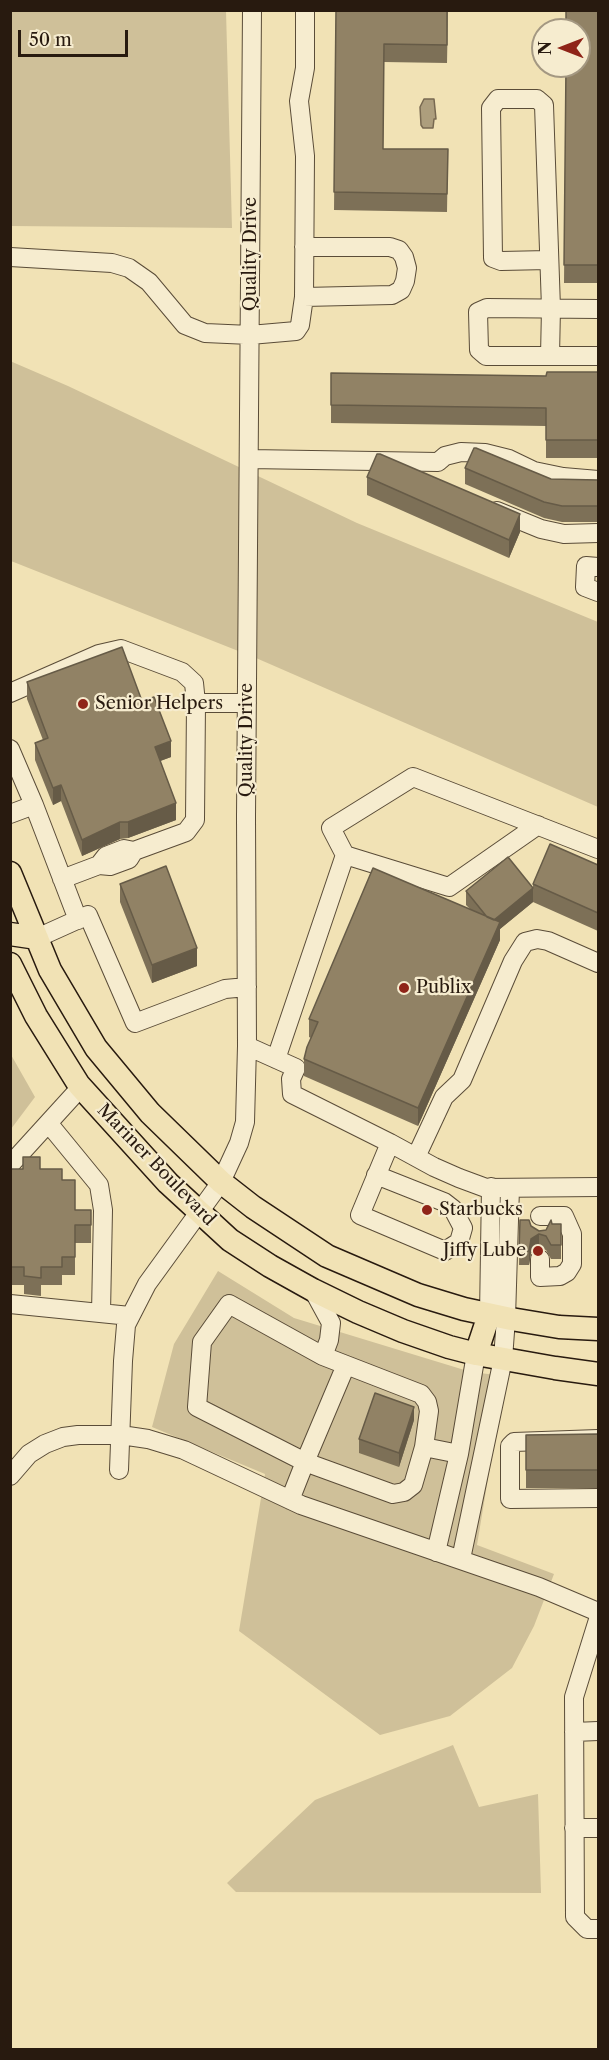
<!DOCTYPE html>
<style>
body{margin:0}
#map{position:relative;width:609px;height:2060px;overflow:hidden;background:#f1e2b5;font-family:"Libre Caslon Text",serif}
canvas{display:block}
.frame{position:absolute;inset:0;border:12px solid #281a0f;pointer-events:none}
.north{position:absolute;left:531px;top:18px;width:60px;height:60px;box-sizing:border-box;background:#f6eccf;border:2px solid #a49882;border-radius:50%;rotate:270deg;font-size:16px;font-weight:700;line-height:24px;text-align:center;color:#281a0f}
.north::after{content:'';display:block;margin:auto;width:21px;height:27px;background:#8f2418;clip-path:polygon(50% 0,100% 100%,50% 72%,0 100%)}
.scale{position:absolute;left:18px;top:30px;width:110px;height:27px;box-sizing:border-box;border:3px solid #281a0f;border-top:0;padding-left:8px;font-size:18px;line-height:21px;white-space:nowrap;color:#281a0f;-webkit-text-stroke:4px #f6eccf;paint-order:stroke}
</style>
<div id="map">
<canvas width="609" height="2060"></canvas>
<div class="frame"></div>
<div class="north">N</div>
<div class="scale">50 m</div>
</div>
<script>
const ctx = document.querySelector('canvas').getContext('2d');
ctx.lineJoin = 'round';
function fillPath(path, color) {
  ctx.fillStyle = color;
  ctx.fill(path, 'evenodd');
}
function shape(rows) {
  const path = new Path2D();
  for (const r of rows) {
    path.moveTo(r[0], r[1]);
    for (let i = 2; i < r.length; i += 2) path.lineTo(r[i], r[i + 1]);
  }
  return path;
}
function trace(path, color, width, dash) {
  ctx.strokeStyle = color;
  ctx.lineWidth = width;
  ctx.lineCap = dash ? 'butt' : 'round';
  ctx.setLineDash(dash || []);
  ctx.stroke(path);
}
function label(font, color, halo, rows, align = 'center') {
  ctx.font = font + ' "Libre Caslon Text",serif';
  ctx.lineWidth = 4.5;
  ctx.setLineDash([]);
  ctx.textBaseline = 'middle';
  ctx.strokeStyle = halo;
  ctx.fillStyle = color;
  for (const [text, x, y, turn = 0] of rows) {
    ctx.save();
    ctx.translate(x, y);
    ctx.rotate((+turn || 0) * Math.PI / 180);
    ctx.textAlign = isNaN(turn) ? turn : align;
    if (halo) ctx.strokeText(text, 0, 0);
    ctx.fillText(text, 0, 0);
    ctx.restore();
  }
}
fillPath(shape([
 [11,10,226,11,232,228,11,226],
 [10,361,68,386,357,523,598,622,598,807,256,658,11,561],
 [10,1053,35,1097,11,1129,10,1129],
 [218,1271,294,1318,471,1372,505,1376,477,1545,554,1574,534,1626,512,1668,450,1716,380,1735,239,1631,265,1474,152,1427,174,1344],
 [453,1745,479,1807,538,1794,541,1893,236,1892,227,1883,315,1800]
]), '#cfc099');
const water = shape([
 [424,99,434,99,436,119,434,119,433,128,423,128,421,125,420,107,424,99]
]);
fillPath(water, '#ad9e7d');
trace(water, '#786951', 1.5);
const minor = shape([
 [304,247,390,247,399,250,404,257,407,268,405,281,401,290,392,295,304,297],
 [10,257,112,263,129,268,149,282,185,325,205,333,250,335,296,331,300,325,304,297,305,156,299,101,305,68,305,10],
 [548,260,501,261,493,258,491,108,498,99,537,99,544,105,551,308,550,356],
 [598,309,487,308,478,312,479,350,486,356,598,356],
 [249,459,438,462,445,456,461,452,485,453,509,459,534,471,563,477,598,480],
 [497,511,541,529,564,534,598,533],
 [598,567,586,566,585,587,598,592],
 [10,693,99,654,121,649,182,672,194,683,196,703],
 [10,749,34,805],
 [10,814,34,805,78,920],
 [134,851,186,832,195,820,196,703,247,703],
 [345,855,331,828,413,777,598,849],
 [62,879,99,865,110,866,129,859,134,851,124,849,106,856,99,865],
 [37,938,88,915,135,1023,225,989,247,987],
 [247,1046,296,1068,291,1079,292,1094,390,1143,434,1167,459,1178,486,1188,598,1187],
 [276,1059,345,855,449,887,538,825],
 [49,1124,99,1185,103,1210,101,1313],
 [416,1157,444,1097,462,1080,513,961,525,942,537,939,548,941,598,963],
 [10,1165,81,1087],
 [376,1175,444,1202,453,1209,463,1228,459,1242,445,1251,360,1215,390,1143],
 [540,1216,564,1216,572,1234,572,1264,567,1272,560,1276,540,1277,540,1259],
 [313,1290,331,1323,329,1340,323,1356],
 [10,1304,130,1316],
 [489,1315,491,1187],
 [346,1365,305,1462,393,1494,404,1492,413,1485,424,1447],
 [598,1439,514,1442,510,1446,510,1499,598,1498],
 [119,1470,123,1361,126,1325,147,1284,221,1182,239,1143,245,1122,247,1046,246,817,252,10],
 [10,1476,29,1454,45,1444,63,1437,78,1435,121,1435,148,1439,184,1450,301,1505,539,1587,598,1612],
 [290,1500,305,1462,197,1407,202,1342,229,1304,323,1356,421,1394,427,1402,429,1411,424,1447,459,1454],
 [436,1552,459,1454,476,1354],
 [461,1559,503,1359,506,1318,510,1188],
 [598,1620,574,1697,575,1917,587,1929,598,1929],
 [574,1732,598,1731],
 [574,1828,598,1828]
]);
const major = shape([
 [10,873,50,970,96,1048,150,1113,221,1182,253,1207,327,1256,418,1295,464,1309,511,1319,559,1327,598,1329],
 [10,934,37,938],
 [10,964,36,1016,79,1085,168,1183,230,1240,270,1266,313,1290,358,1312,403,1331,449,1347,476,1354,555,1368,598,1374],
 [476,1354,489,1315]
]);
trace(minor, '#5a4c38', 20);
trace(major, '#281a0f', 25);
trace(minor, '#f6eccf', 18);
trace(major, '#f1e2b5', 22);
fillPath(shape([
 [336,10,448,10,447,63,384,62,383,149,448,149,447,212,334,210],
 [598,10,598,283,564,283,566,66],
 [598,372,598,458,546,458,546,426,331,423,331,373,546,376],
 [465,468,551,479,598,480,598,522,562,522,544,518,465,484],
 [367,477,520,532,509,558,367,495],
 [27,682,142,701,171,757,160,761,176,820,128,838,120,839,82,856,61,801,53,805,35,760,35,743,43,740,27,699],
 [598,865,598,931,533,902,500,929,500,940,418,1126,304,1076,304,1059,311,1038,309,1037,309,1019,470,909,466,905,466,891,533,888,533,884],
 [120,884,197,966,152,983,120,902],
 [10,1169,40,1169,62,1180,75,1210,91,1210,91,1243,75,1243,75,1275,62,1275,62,1285,41,1285,41,1296,24,1294,24,1285,10,1285],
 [520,1220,539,1231,546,1230,552,1224,561,1224,561,1259,551,1259,546,1250,539,1248,531,1253,529,1265,519,1265],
 [414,1420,399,1467,359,1453,359,1439],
 [598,1434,598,1488,526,1488,526,1435]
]), '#7d7057');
fillPath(shape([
 [520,514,520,532,509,558,509,540],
 [171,741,171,757,155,763,155,747],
 [61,785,61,801,53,805,53,788],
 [176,803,176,820,128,838,128,822],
 [120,822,120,839,82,856,82,840],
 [533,888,533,902,500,929,500,940,418,1126,418,1108,491,922],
 [197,948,197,966,152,983,152,965],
 [539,1234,539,1248,531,1253,529,1265,529,1251,531,1239],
 [414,1407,414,1420,399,1467,399,1453]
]), '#665b47');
const building = shape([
 [336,10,447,10,447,45,384,44,383,149,448,149,447,194,334,192,336,10],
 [566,10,598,10,598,265,564,265,566,66,579,66,579,30,566,30,566,10],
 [547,372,598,372,598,440,546,440,546,408,331,405,331,373,546,376,547,372],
 [474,448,476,448,551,479,598,480,598,506,562,506,544,502,465,468,474,448],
 [377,454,380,454,520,514,509,540,367,477,377,454],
 [122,647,142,701,154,697,171,741,155,747,176,803,128,822,120,822,82,840,61,785,53,788,35,743,48,738,27,682,122,647],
 [550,844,598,865,598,913,533,884,550,844],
 [508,857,533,888,494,920,487,917,466,891,508,857],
 [166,866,197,948,152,965,120,884,166,866],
 [373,868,500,922,418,1108,304,1059,307,1047,318,1022,309,1019,373,868],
 [23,1157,40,1157,40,1169,62,1169,62,1180,75,1180,75,1210,91,1210,91,1225,75,1225,75,1257,62,1257,62,1267,41,1267,41,1278,24,1276,24,1267,10,1267,10,1169,23,1169,23,1157],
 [520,1220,529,1220,531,1226,539,1231,546,1230,551,1220,552,1224,561,1224,561,1245,551,1245,546,1236,539,1234,531,1239,529,1251,519,1251,520,1220],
 [375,1393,414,1407,399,1453,359,1439,375,1393],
 [598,1434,598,1470,526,1470,526,1435,598,1434]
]);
fillPath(building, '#918265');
trace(building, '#665b47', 1.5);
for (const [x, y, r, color] of [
 [83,704,6,"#8f2418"],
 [404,988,6,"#8f2418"],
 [427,1210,6,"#8f2418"],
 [538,1251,6,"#8f2418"]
]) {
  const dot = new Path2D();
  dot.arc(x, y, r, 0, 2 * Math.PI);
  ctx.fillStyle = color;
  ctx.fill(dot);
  trace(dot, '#f6eccf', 2);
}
label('18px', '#281a0f', '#f6eccf', [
 ["Quality Drive",251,254,-90],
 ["Quality Drive",247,740,-90],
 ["Mariner Boulevard",156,1165,46]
]);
label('18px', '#281a0f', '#f6eccf', [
 ["Senior Helpers",95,704],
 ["Publix",416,988],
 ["Starbucks",439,1210],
 ["Jiffy Lube",526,1251,"right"]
], 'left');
</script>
